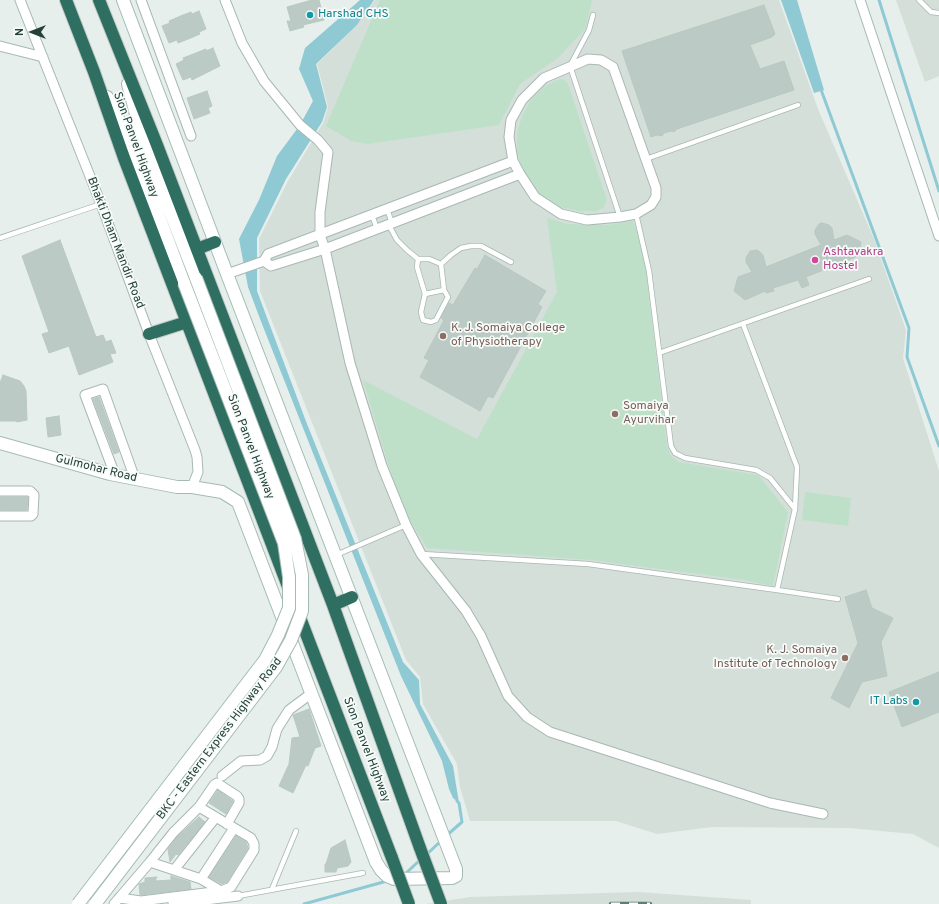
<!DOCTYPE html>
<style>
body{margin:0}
#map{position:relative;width:939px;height:904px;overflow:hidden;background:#e6efeb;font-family:Overpass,sans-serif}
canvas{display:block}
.north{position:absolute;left:12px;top:12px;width:40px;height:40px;-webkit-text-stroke:3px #f7fbf9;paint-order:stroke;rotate:270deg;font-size:11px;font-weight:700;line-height:16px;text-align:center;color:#24423a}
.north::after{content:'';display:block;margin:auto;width:14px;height:18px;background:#24423a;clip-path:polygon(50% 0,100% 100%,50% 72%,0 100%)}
</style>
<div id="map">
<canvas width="939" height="904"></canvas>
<div class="north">N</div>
</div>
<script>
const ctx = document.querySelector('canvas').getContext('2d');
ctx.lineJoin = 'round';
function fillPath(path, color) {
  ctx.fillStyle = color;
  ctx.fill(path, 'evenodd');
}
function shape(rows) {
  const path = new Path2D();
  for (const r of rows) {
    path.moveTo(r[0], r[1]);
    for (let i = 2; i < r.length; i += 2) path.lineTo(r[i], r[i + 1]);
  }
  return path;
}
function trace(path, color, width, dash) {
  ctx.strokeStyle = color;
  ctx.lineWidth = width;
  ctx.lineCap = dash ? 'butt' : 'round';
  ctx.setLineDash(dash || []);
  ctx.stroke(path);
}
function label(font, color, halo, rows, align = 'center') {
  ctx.font = font + ' Overpass,sans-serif';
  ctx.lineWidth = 3.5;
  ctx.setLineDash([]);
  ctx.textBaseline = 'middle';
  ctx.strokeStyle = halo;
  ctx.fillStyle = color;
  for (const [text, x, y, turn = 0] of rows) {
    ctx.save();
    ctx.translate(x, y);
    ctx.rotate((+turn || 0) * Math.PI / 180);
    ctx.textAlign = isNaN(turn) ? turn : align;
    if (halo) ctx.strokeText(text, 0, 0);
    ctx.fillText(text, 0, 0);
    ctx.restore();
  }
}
fillPath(shape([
 [375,0,779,0,818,109,874,239,906,330,903,358,939,471,939,848,913,834,849,828,712,827,657,834,616,821,470,821,460,787,457,764,423,704,420,677,406,660,260,291,259,239,288,181,323,123,328,107,317,64,357,25],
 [896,0,939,0,939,76,925,82],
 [638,892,751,900,751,904,426,904,470,897]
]), '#d4dfda');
fillPath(shape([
 [380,0,592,0,586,28,558,58,520,84,499,125,368,144,351,141,326,126],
 [561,79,565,80,568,84,607,200,603,208,596,211,578,211,560,207,544,198,531,185,522,169,517,152,517,133,522,116,531,100,544,87,557,80],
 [547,218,568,224,607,225,633,221,646,254,648,289,667,446,671,456,679,462,758,475,788,512,773,586,744,580,591,560,427,548,400,504,363,380,477,439,557,292],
 [805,492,851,498,848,526,802,520]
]), '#bfe0c8');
fillPath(shape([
 [360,0,374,0,357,25,316,64,327,107,322,122,286,179,257,238,257,291,307,424,403,662,419,680,420,704,453,766,459,803,453,798,449,789,442,761,401,676,262,324,248,287,239,239,259,200,277,156,300,125,313,101,299,69,305,48],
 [781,0,797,0,824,90,814,93]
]), '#8ec9d4');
trace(shape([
 [879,0,939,191],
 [820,87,909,328,907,357,939,446],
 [446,836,462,822,459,803,457,801],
 [426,855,442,840],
 [404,875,420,860],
 [304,904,387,881]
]), '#8ec9d4', 3);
const building = shape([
 [312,0,319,0,324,20,303,25,304,27,290,31,287,21,291,21,287,7,312,0],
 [764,5,775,34,772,37,750,45,760,69,784,61,794,90,677,129,674,132,671,131,664,133,662,136,657,135,651,137,622,51,764,5],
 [199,11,206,29,199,32,200,34,193,37,178,43,177,40,169,43,162,26,170,23,169,21,183,15,191,12,192,14,199,11],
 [213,48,220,66,192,80,191,77,183,80,176,64,184,60,183,58,201,51,206,49,206,51,213,48],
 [207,91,212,106,208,108,210,113,194,119,187,98,207,91],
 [822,223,829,225,832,228,834,240,847,235,861,242,858,256,806,277,809,285,802,288,798,280,773,288,774,291,766,293,765,291,745,300,734,291,738,277,752,272,746,262,746,258,750,251,757,250,760,252,763,255,766,267,821,245,815,234,815,230,819,224,822,223],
 [60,240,96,337,103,335,106,342,111,340,116,353,110,354,113,362,79,375,69,346,49,353,42,334,49,332,22,256,60,240],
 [485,255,546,291,538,304,542,307,493,398,488,396,480,411,420,377,429,360,424,358,444,320,441,318,449,303,453,305,475,268,477,269,485,255],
 [3,375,20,381,24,386,26,391,27,420,17,422,16,421,0,421,0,383,3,375],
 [99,397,119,452,114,454,93,399,99,397],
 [59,416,61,435,48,437,46,418,59,416],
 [0,497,28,497,27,510,0,510,0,497],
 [866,590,872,608,893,618,881,642,887,676,862,682,849,708,831,698,858,643,845,597,866,590],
 [939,672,939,712,902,727,889,692,939,672],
 [309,709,321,746,315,748,308,766,306,765,293,793,279,786,289,764,292,738,300,737,293,715,309,709],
 [218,790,233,801,226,814,209,803,218,790],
 [199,817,205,822,178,855,176,854,170,862,168,849,177,837,199,817],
 [236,836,246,842,248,848,227,882,222,884,209,877,236,836],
 [345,840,351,862,348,866,337,868,336,872,325,872,325,864,326,864,331,848,345,840],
 [171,876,190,882,191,889,140,895,139,884,145,882,145,878,157,877,155,881,171,880,171,876]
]);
fillPath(building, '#bbcac4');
trace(building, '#b8c9c2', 1);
const lane = shape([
 [919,0,931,12,939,13],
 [593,15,589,30,570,66,620,217],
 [646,159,798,105],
 [387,209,392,223],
 [372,215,377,229],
 [387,225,391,229,397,240,407,250,418,259,429,259,441,264,444,290,448,297,436,320,431,322,423,320,421,312,425,294],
 [0,238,101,204],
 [418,259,417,267,425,294,444,290],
 [441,264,451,255,461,248,471,246,481,246,511,262],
 [743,324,797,467,795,509],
 [659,353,869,279],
 [422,554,588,564,777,590,795,509,770,478,756,470,685,458,675,453,671,446,649,271,636,214],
 [336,555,406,525],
 [777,590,838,599],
 [272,889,296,831],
 [238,896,363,873]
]);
const street = shape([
 [20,0,101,204,149,334,195,450,197,457,198,472,192,487],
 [141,0,191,136],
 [225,0,242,43,264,81,300,125,318,140,328,152,320,212,320,235,325,249,350,363,382,466,406,525,421,554,466,611,481,636,508,696,527,717,550,732,770,803,823,814],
 [860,0,939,236],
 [0,46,43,57],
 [588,59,601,60,613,67,656,188,656,197,651,205,636,214,620,217,587,220,561,214,535,197,520,174,513,161,509,137,511,120,522,100,544,78,588,59],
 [264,261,271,266,325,249,520,174],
 [227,274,264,261,268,254,513,161],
 [115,475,85,395,103,389,135,479],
 [0,491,30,491,34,495,33,514,31,516,0,516],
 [222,776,241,761,260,760,267,756,272,747,277,729,289,710,312,693],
 [150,862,201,879,234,828],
 [174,870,216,817],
 [201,879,221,891],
 [119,898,141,901,221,891,231,887,254,850,254,844,251,838,199,807],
 [114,904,150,862,173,833,199,807,214,785,217,783,237,796,239,799,239,803,227,824],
 [173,904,238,896]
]);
const secondary = shape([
 [128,84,144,145,196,278],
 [107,97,134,150,184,283],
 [0,443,110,474,177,487,192,487,222,492,238,502,376,862,381,870,387,876,394,879,452,878,456,876,456,869,227,274,123,0]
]);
const highway = shape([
 [66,0,94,72,124,158,392,858],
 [99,0,157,145,333,605,420,848],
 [197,249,215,242],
 [149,334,187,322],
 [333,605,352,597]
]);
trace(lane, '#a8b8b2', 6);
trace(street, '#a8b8b2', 11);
trace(secondary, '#a4bbb3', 14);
trace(highway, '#c2cac8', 14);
trace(lane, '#fff', 4.5);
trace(street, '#fff', 9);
trace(secondary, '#fff', 12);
trace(highway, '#2f6f62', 12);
const rail = shape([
 [611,904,650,904]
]);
trace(rail, '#5f7d75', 4.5);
trace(rail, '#f7fbf9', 3, [9]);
const secondaryBridge = shape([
 [78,904,265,660,278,635,289,608,289,577,284,543,184,283],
 [95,904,276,667,291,640,302,611,302,575,295,539,196,278]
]);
const highwayBridge = shape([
 [420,848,441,904],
 [392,858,409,904]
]);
trace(secondaryBridge, '#a4bbb3', 14, []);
trace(highwayBridge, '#c2cac8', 14, []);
trace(secondaryBridge, '#fff', 12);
trace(highwayBridge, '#2f6f62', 12);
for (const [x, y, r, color] of [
 [310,15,4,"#0f9aa8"],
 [815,260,4,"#d1479c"],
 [443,336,4,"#8d6e63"],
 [615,414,4,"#8d6e63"],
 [845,658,4,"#8d6e63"],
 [916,702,4,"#0f9aa8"]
]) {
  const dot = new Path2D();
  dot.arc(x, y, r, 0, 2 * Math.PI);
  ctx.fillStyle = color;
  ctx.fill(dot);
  trace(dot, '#f7fbf9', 1.5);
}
label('12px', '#0d838f', '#f7fbf9', [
 ["Harshad CHS",318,15],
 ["IT Labs",908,702,"right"]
], 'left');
label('12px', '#24423a', '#f7fbf9', [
 ["Sion Panvel Highway",135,145,70],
 ["Bhakti Dham Mandir Road",115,243,69],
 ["Sion Panvel Highway",250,447,69],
 ["Gulmohar Road",96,469,14],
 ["BKC - Eastern Express Highway Road",220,739,-53],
 ["Sion Panvel Highway",366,750,69]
]);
label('12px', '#b23c85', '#f7fbf9', [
 ["Ashtavakra",823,253],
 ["Hostel",823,267]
], 'left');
label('12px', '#785e54', '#f7fbf9', [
 ["K. J. Somaiya College",451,329],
 ["of Physiotherapy",451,343],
 ["Somaiya",623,407],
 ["Ayurvihar",623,421],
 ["K. J. Somaiya",837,651,"right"],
 ["Institute of Technology",837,665,"right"]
], 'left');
</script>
